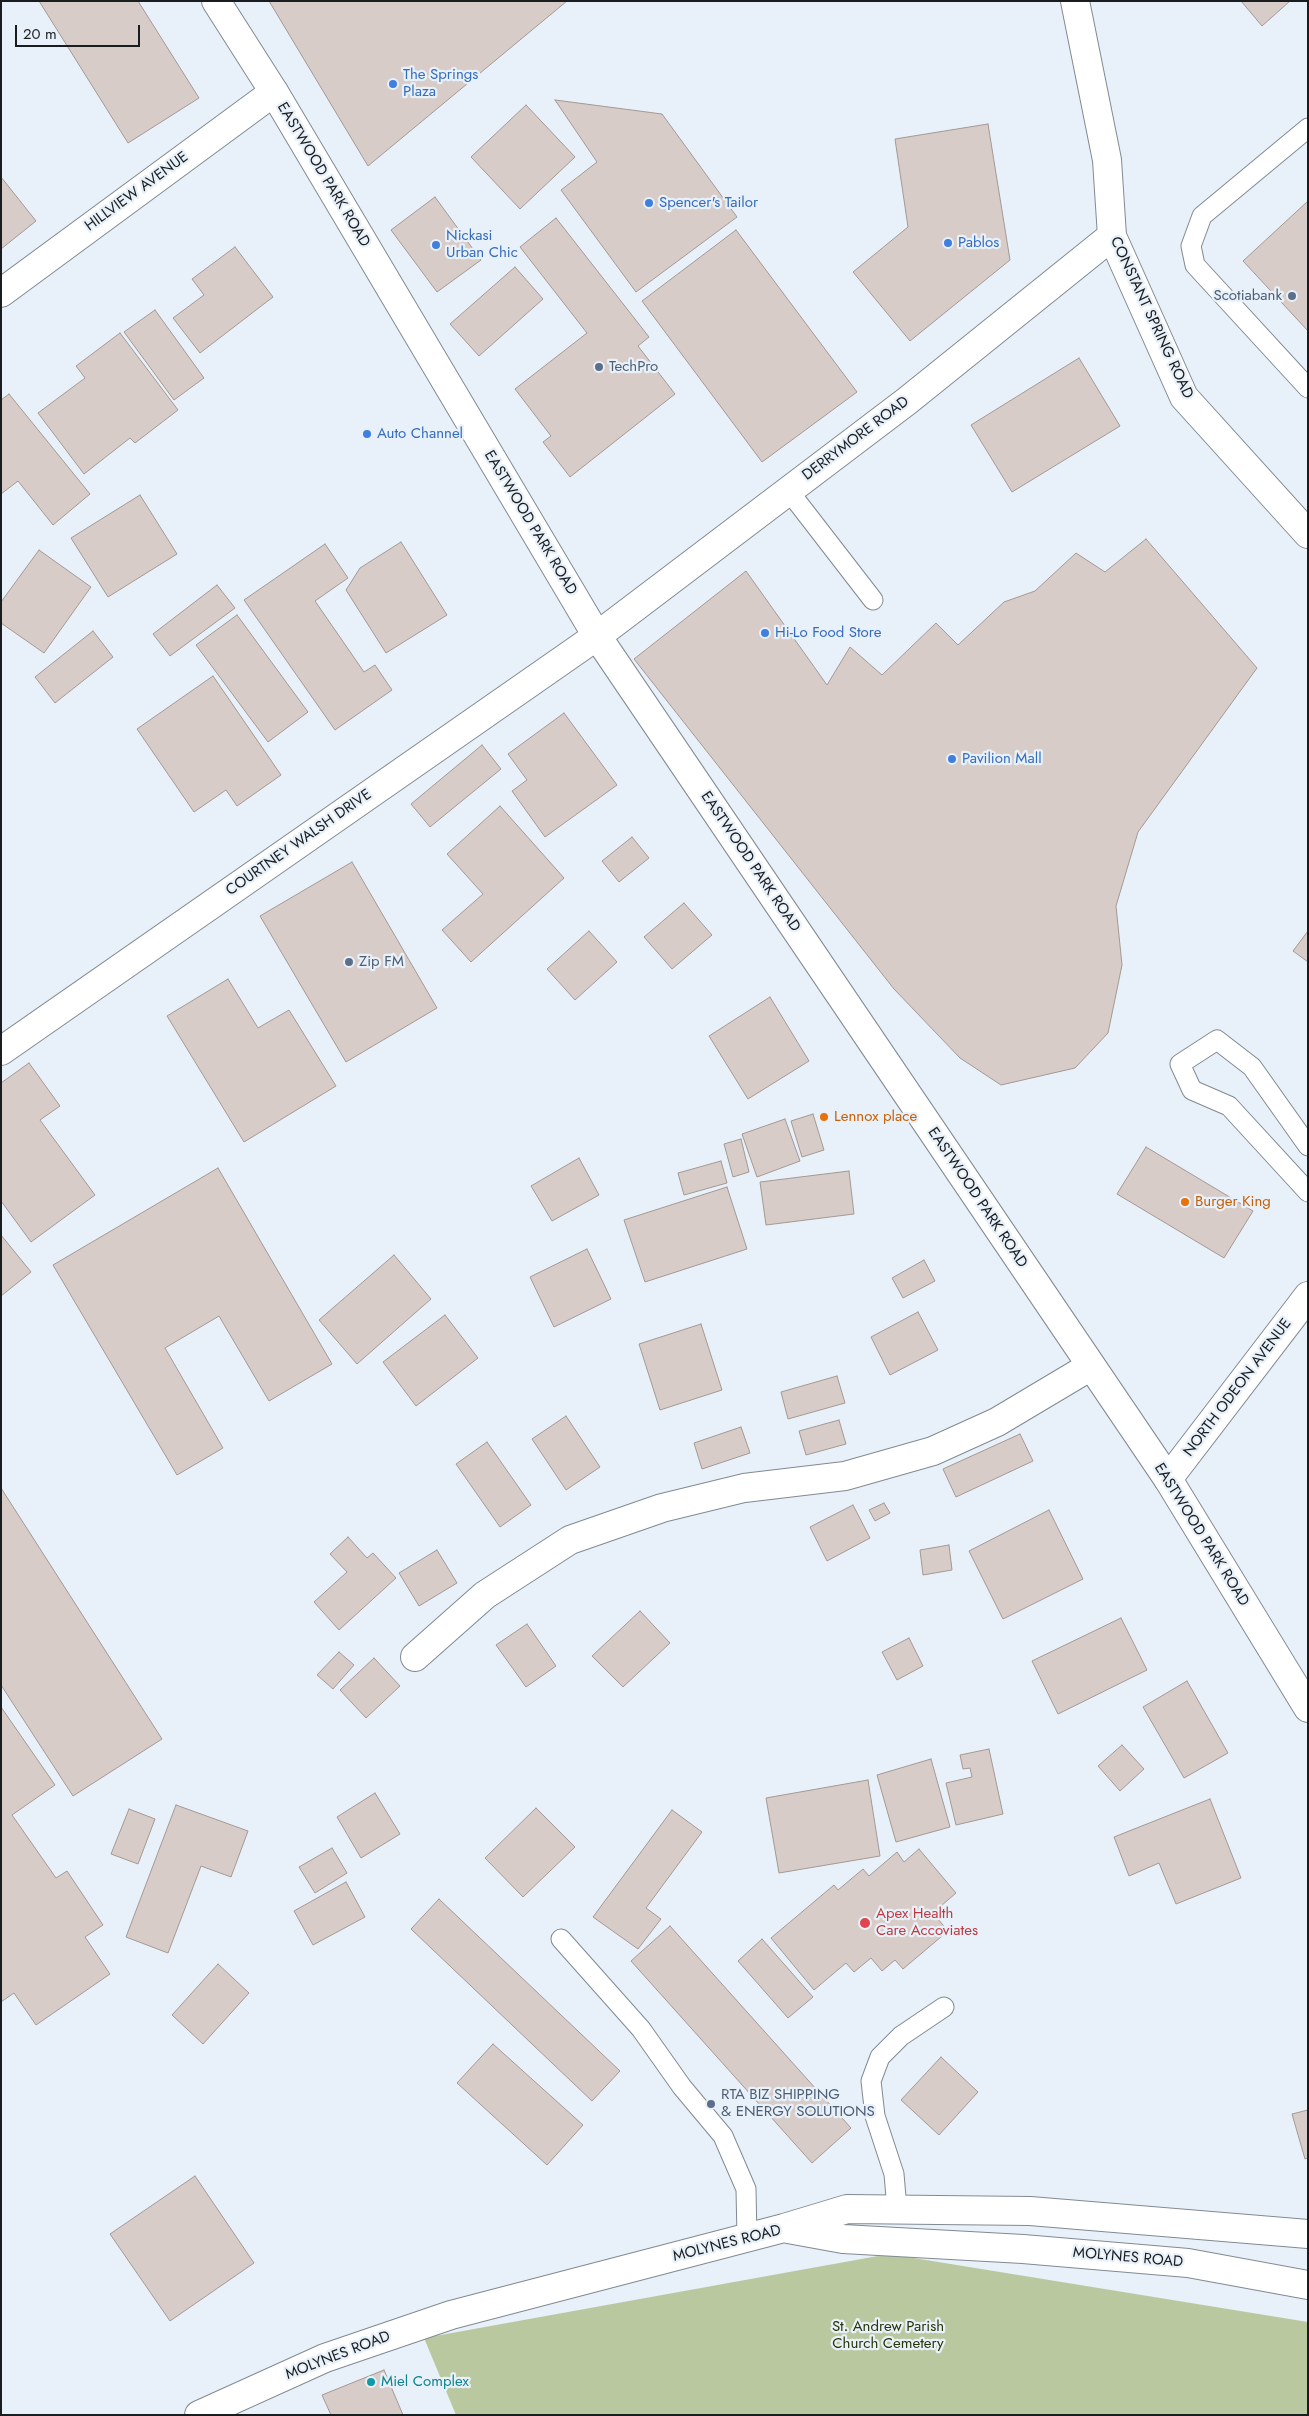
<!DOCTYPE html>
<style>
body{margin:0}
#map{position:relative;width:1309px;height:2416px;overflow:hidden;background:#e8f1f9;font-family:Jost,sans-serif}
canvas{display:block}
.frame{position:absolute;inset:0;border:2px solid #1a1d20;pointer-events:none}
.scale{position:absolute;left:15px;top:25px;width:125px;height:22px;box-sizing:border-box;border:2px solid #1a1d20;border-top:0;padding-left:6px;font-size:15px;line-height:18px;white-space:nowrap;color:#1a1d20;-webkit-text-stroke:4px #e8f1f9;paint-order:stroke}
</style>
<div id="map">
<canvas width="1309" height="2416"></canvas>
<div class="frame"></div>
<div class="scale">20 m</div>
</div>
<script>
const ctx = document.querySelector('canvas').getContext('2d');
ctx.lineJoin = 'round';
function fillPath(path, color) {
  ctx.fillStyle = color;
  ctx.fill(path, 'evenodd');
}
function shape(rows) {
  const path = new Path2D();
  for (const r of rows) {
    path.moveTo(r[0], r[1]);
    for (let i = 2; i < r.length; i += 2) path.lineTo(r[i], r[i + 1]);
  }
  return path;
}
function trace(path, color, width, dash) {
  ctx.strokeStyle = color;
  ctx.lineWidth = width;
  ctx.lineCap = dash ? 'butt' : 'round';
  ctx.setLineDash(dash || []);
  ctx.stroke(path);
}
function label(font, color, halo, rows, align = 'center') {
  ctx.font = font + ' Jost,sans-serif';
  ctx.lineWidth = 4.5;
  ctx.setLineDash([]);
  ctx.textBaseline = 'middle';
  ctx.strokeStyle = halo;
  ctx.fillStyle = color;
  for (const [text, x, y, turn = 0] of rows) {
    ctx.save();
    ctx.translate(x, y);
    ctx.rotate((+turn || 0) * Math.PI / 180);
    ctx.textAlign = isNaN(turn) ? turn : align;
    if (halo) ctx.strokeText(text, 0, 0);
    ctx.fillText(text, 0, 0);
    ctx.restore();
  }
}
fillPath(shape([
 [889,2254,1308,2322,1308,2415,456,2415,424,2338]
]), '#bac8a0');
const building = shape([
 [39,1,138,1,199,98,128,143,39,1],
 [269,1,567,1,368,166,269,1],
 [1241,1,1290,1,1262,26,1241,1],
 [555,100,662,114,737,217,636,292,561,190,597,162,555,100],
 [526,105,575,157,520,209,471,157,526,105],
 [988,124,1010,260,910,341,853,272,908,227,895,139,988,124],
 [1,177,36,221,1,249,1,177],
 [435,197,481,260,437,292,391,230,435,197],
 [1308,201,1308,331,1243,261,1308,201],
 [556,218,649,337,638,346,675,394,570,477,543,442,551,436,515,389,587,333,520,247,556,218],
 [736,230,857,392,762,462,642,301,736,230],
 [235,247,273,297,200,353,173,318,204,295,192,279,235,247],
 [515,267,543,299,479,356,450,324,515,267],
 [155,310,204,378,174,400,124,332,155,310],
 [120,333,178,410,135,443,130,438,84,474,38,413,85,378,76,366,120,333],
 [1079,358,1120,426,1012,492,971,425,1079,358],
 [9,394,90,494,53,525,18,481,1,494,1,400,9,394],
 [140,495,177,554,108,597,71,538,140,495],
 [1146,539,1257,668,1138,832,1116,906,1122,965,1108,1033,1075,1068,1001,1085,960,1058,894,989,634,659,746,571,827,685,850,647,882,675,936,623,958,645,1004,602,1035,591,1076,553,1105,572,1146,539],
 [401,542,447,615,386,653,346,590,360,568,401,542],
 [325,544,348,578,315,601,364,672,375,665,392,690,335,730,244,600,325,544],
 [39,550,91,587,44,653,1,623,1,602,39,550],
 [217,585,235,608,170,656,153,634,217,585],
 [237,615,308,712,268,742,196,645,237,615],
 [93,631,113,657,55,703,35,677,93,631],
 [213,676,281,775,237,806,226,790,194,812,137,729,213,676],
 [564,713,617,785,545,837,512,791,527,780,508,754,564,713],
 [482,745,501,769,430,827,411,804,482,745],
 [500,806,564,878,471,962,442,930,483,894,447,854,500,806],
 [632,837,649,858,619,882,602,861,632,837],
 [352,862,437,1008,346,1062,260,916,352,862],
 [684,903,712,935,672,969,644,937,684,903],
 [589,931,617,962,575,1000,547,969,589,931],
 [1308,931,1308,962,1293,951,1308,931],
 [228,979,258,1028,289,1010,336,1086,244,1142,167,1016,228,979],
 [770,997,809,1061,748,1099,709,1036,770,997],
 [29,1063,60,1106,40,1120,95,1195,31,1242,1,1201,1,1083,29,1063],
 [813,1114,824,1150,802,1157,791,1121,813,1114],
 [785,1119,800,1161,757,1177,742,1134,785,1119],
 [741,1139,749,1172,733,1177,724,1144,741,1139],
 [1146,1147,1253,1211,1224,1258,1117,1194,1146,1147],
 [579,1158,599,1195,552,1221,531,1186,579,1158],
 [721,1161,727,1183,684,1195,678,1173,721,1161],
 [218,1168,332,1364,269,1401,219,1316,165,1348,223,1448,177,1475,53,1265,218,1168],
 [849,1171,854,1214,766,1225,760,1182,849,1171],
 [727,1187,747,1249,645,1282,624,1220,727,1187],
 [1,1235,31,1272,1,1296,1,1235],
 [587,1249,611,1299,554,1327,530,1277,587,1249],
 [394,1255,431,1299,357,1364,319,1320,394,1255],
 [924,1260,935,1281,903,1298,892,1278,924,1260],
 [918,1312,938,1350,890,1375,871,1337,918,1312],
 [445,1315,478,1358,416,1406,383,1362,445,1315],
 [701,1324,722,1390,660,1410,639,1344,701,1324],
 [837,1376,845,1403,788,1419,781,1392,837,1376],
 [566,1416,600,1467,566,1490,532,1439,566,1416],
 [839,1420,846,1444,806,1455,799,1431,839,1420],
 [741,1427,750,1453,702,1469,694,1443,741,1427],
 [1020,1434,1033,1461,956,1497,943,1469,1020,1434],
 [487,1442,531,1505,500,1527,456,1464,487,1442],
 [1,1488,162,1739,73,1796,1,1685,1,1488],
 [884,1503,890,1513,875,1521,869,1510,884,1503],
 [853,1505,870,1538,827,1561,810,1527,853,1505],
 [1049,1510,1083,1579,1003,1619,969,1551,1049,1510],
 [348,1537,367,1558,373,1553,396,1578,339,1630,314,1602,347,1572,330,1554,348,1537],
 [949,1545,952,1570,923,1575,920,1550,949,1545],
 [437,1550,457,1583,419,1606,399,1573,437,1550],
 [640,1611,670,1643,623,1687,592,1656,640,1611],
 [1121,1618,1147,1670,1058,1714,1032,1661,1121,1618],
 [527,1624,556,1666,526,1687,496,1645,527,1624],
 [909,1638,923,1666,897,1680,882,1652,909,1638],
 [339,1652,354,1665,333,1689,317,1675,339,1652],
 [374,1658,400,1686,366,1718,340,1690,374,1658],
 [1187,1681,1228,1753,1184,1778,1143,1707,1187,1681],
 [1,1707,55,1785,12,1815,56,1878,67,1871,103,1925,85,1937,110,1974,36,2025,14,1993,1,2002,1,1707],
 [1122,1745,1144,1769,1120,1791,1098,1766,1122,1745],
 [989,1749,1003,1814,956,1825,946,1783,972,1777,970,1768,963,1769,960,1755,989,1749],
 [931,1759,950,1827,896,1842,877,1775,931,1759],
 [868,1780,880,1856,779,1873,766,1798,868,1780],
 [375,1793,400,1834,361,1858,337,1817,375,1793],
 [1210,1799,1241,1878,1176,1904,1159,1863,1129,1876,1114,1837,1210,1799],
 [176,1805,248,1831,231,1877,201,1866,168,1953,126,1937,176,1805],
 [536,1808,575,1847,523,1897,485,1858,536,1808],
 [129,1809,155,1819,138,1864,111,1854,129,1809],
 [672,1810,702,1832,646,1908,661,1919,638,1949,593,1917,672,1810],
 [332,1848,347,1873,315,1893,299,1867,332,1848],
 [919,1849,956,1893,933,1913,948,1931,903,1969,895,1960,882,1971,871,1958,854,1972,846,1963,814,1990,771,1938,834,1885,838,1890,863,1869,869,1876,897,1852,904,1862,919,1849],
 [346,1882,365,1917,313,1945,294,1911,346,1882],
 [439,1899,620,2071,592,2101,411,1929,439,1899],
 [670,1926,851,2128,812,2163,631,1961,670,1926],
 [762,1939,813,1997,788,2018,738,1961,762,1939],
 [218,1964,249,1993,203,2044,172,2015,218,1964],
 [493,2044,583,2125,547,2165,457,2083,493,2044],
 [941,2057,978,2092,939,2135,901,2100,941,2057],
 [1308,2110,1308,2158,1305,2159,1292,2114,1308,2110],
 [195,2176,254,2263,170,2321,110,2234,195,2176],
 [384,2370,403,2415,331,2415,322,2395,384,2370]
]);
fillPath(building, '#d8ccc8');
trace(building, '#a39894', 1);
const service = shape([
 [1308,128,1202,216,1191,246,1195,265,1308,388],
 [788,490,873,600],
 [1308,1146,1252,1067,1217,1040,1180,1064,1192,1090,1229,1106,1308,1192],
 [561,1939,641,2029,682,2087,723,2136,746,2189,747,2238],
 [897,2209,894,2174,875,2116,871,2081,880,2057,901,2036,944,2007]
]);
const minor = shape([
 [1,293,274,92],
 [1,1051,597,636],
 [415,1657,485,1595,570,1540,662,1508,744,1488,845,1476,933,1451,997,1422,1091,1366]
]);
const tertiary = shape([
 [597,636,907,401,1112,236],
 [1168,1479,1308,1296]
]);
const secondary = shape([
 [788,2229,843,2239,1023,2249,1188,2263,1308,2285],
 [199,2415,325,2358,451,2315,784,2228,847,2209,1030,2211,1308,2234]
]);
const primary = shape([
 [216,1,274,92,597,636,1168,1479,1308,1708],
 [1075,1,1107,160,1112,236,1184,397,1308,534]
]);
trace(service, '#828a91', 21);
trace(minor, '#828a91', 30);
trace(tertiary, '#828a91', 30);
trace(secondary, '#828a91', 30);
trace(primary, '#828a91', 30);
trace(service, '#fff', 19);
trace(minor, '#fff', 28);
trace(tertiary, '#fff', 28);
trace(secondary, '#fff', 28);
trace(primary, '#fff', 28);
for (const [x, y, r, color] of [
 [393,84,5,"#3f7fe0"],
 [649,203,5,"#3f7fe0"],
 [948,243,5,"#3f7fe0"],
 [436,245,5,"#3f7fe0"],
 [1292,296,5,"#5c6f8a"],
 [599,367,5,"#5c6f8a"],
 [367,434,5,"#3f7fe0"],
 [765,633,5,"#3f7fe0"],
 [952,759,5,"#3f7fe0"],
 [349,962,5,"#5c6f8a"],
 [824,1117,5,"#e8710a"],
 [1185,1202,5,"#e8710a"],
 [865,1923,6,"#e0444e"],
 [711,2104,5,"#5c6f8a"],
 [371,2382,5,"#0f9aa8"]
]) {
  const dot = new Path2D();
  dot.arc(x, y, r, 0, 2 * Math.PI);
  ctx.fillStyle = color;
  ctx.fill(dot);
  trace(dot, '#e8f1f9', 2);
}
label('15px', '#366cbe', '#e8f1f9', [
 ["The Springs",403,75],
 ["Plaza",403,92],
 ["Spencer's Tailor",659,203],
 ["Nickasi",446,236],
 ["Urban Chic",446,253],
 ["Pablos",958,243],
 ["Auto Channel",377,434],
 ["Hi-Lo Food Store",775,633],
 ["Pavilion Mall",962,759]
], 'left');
label('15px', '#1a1d20', '#e8f1f9', [
 ["EASTWOOD PARK ROAD",323,175,59],
 ["HILLVIEW AVENUE",137,192,-36],
 ["CONSTANT SPRING ROAD",1151,318,65],
 ["DERRYMORE ROAD",856,439,-37],
 ["EASTWOOD PARK ROAD",530,523,59],
 ["COURTNEY WALSH DRIVE",299,843,-35],
 ["EASTWOOD PARK ROAD",750,862,56],
 ["EASTWOOD PARK ROAD",977,1198,56],
 ["NORTH ODEON AVENUE",1238,1388,-53],
 ["EASTWOOD PARK ROAD",1201,1535,58],
 ["MOLYNES ROAD",727,2244,-14],
 ["MOLYNES ROAD",1128,2258,5],
 ["MOLYNES ROAD",338,2356,-21]
]);
label('15px', '#4e5e75', '#e8f1f9', [
 ["Scotiabank",1282,296,"right"],
 ["TechPro",609,367],
 ["Zip FM",359,962],
 ["RTA BIZ SHIPPING",721,2095],
 ["& ENERGY SOLUTIONS",721,2112]
], 'left');
label('15px', '#c56008', '#e8f1f9', [
 ["Lennox place",834,1117],
 ["Burger King",1195,1202]
], 'left');
label('15px', '#be3a42', '#e8f1f9', [
 ["Apex Health",876,1914],
 ["Care Accoviates",876,1931]
], 'left');
label('15px', '#283504', '#e8f1f9', [
 ["St. Andrew Parish",888,2327],
 ["Church Cemetery",888,2344]
]);
label('15px', '#0d838f', '#e8f1f9', [
 ["Miel Complex",381,2382]
], 'left');
</script>
